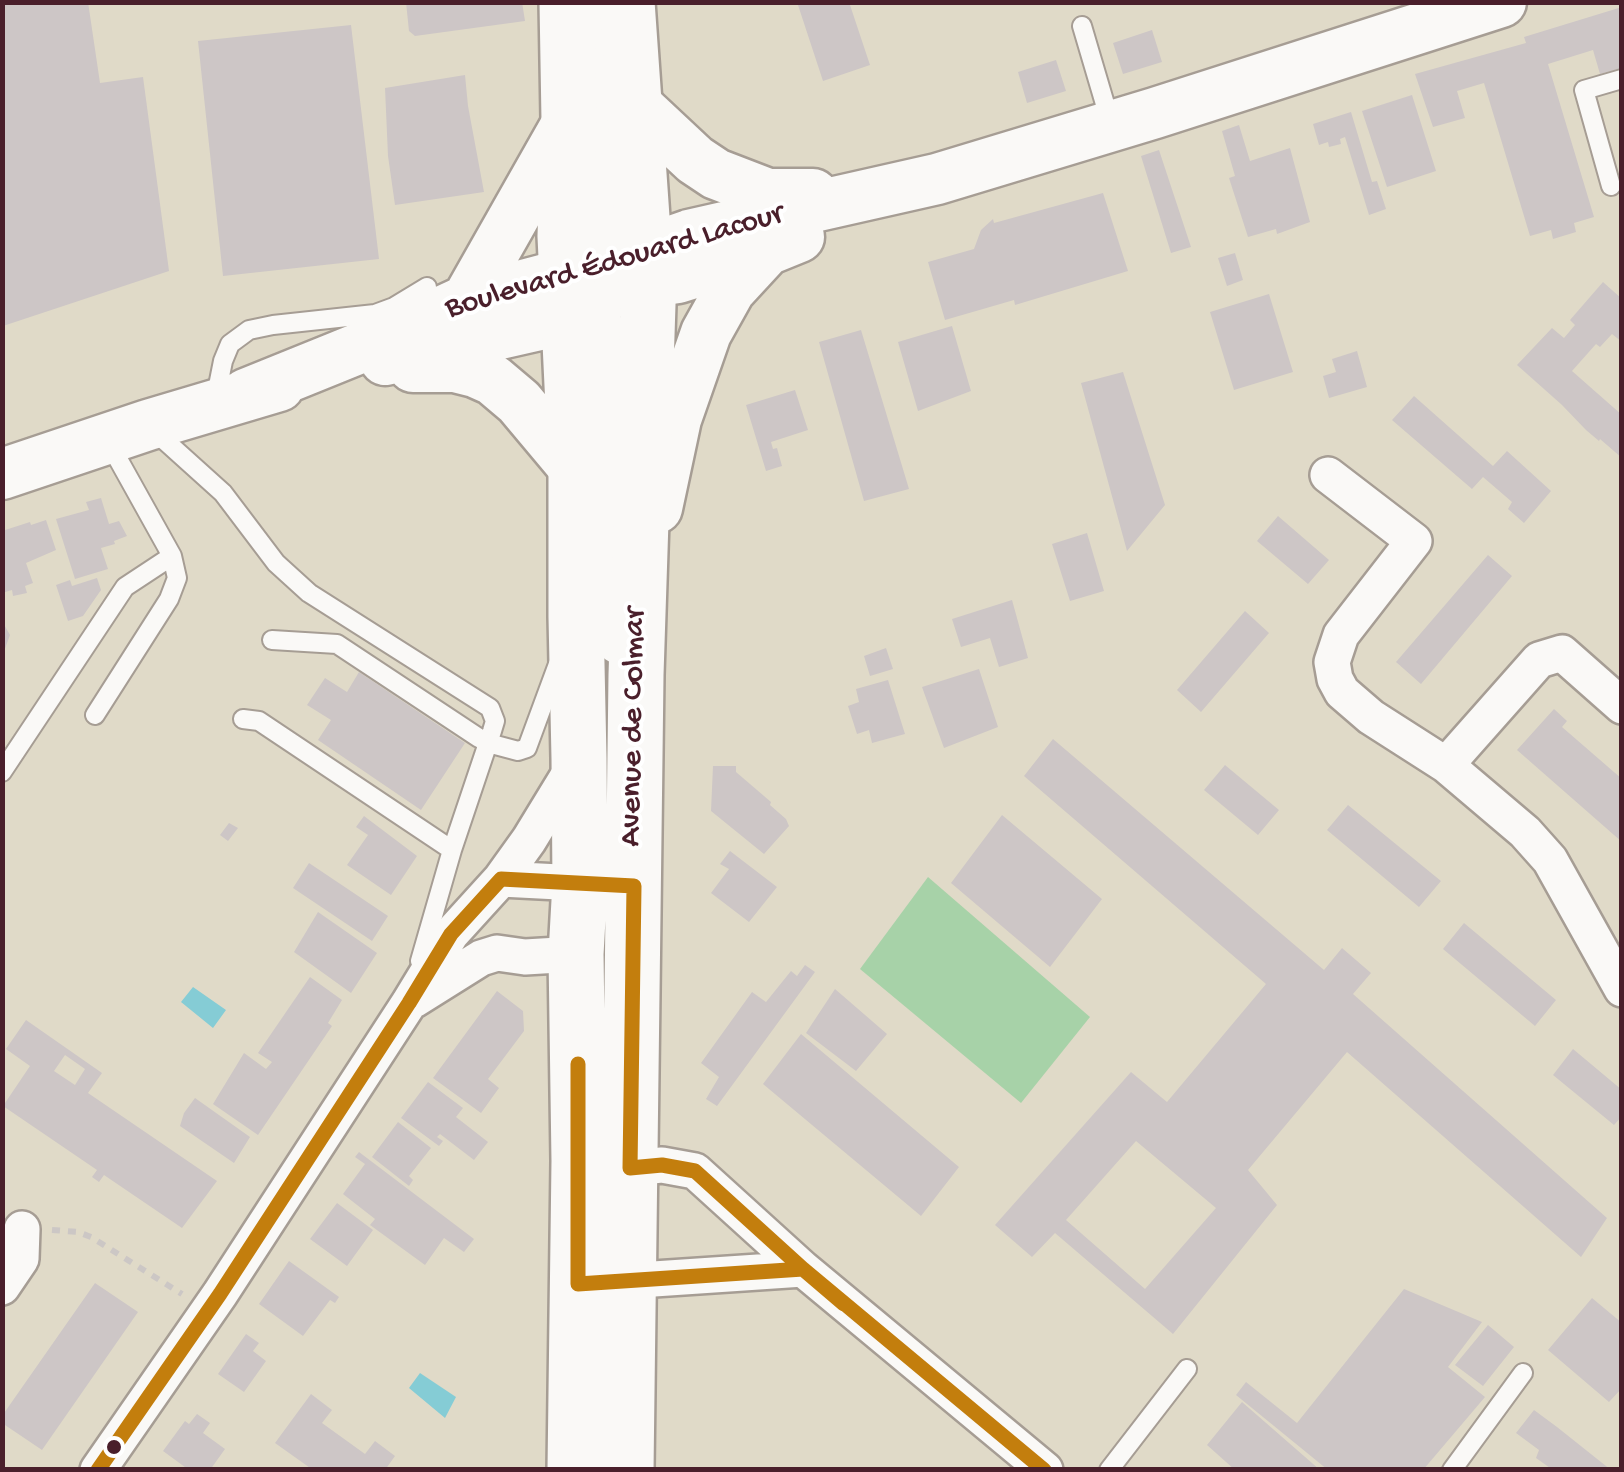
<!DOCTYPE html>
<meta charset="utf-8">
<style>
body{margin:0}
#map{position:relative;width:1624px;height:1472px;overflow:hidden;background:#e0dac8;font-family:"Gochi Hand",sans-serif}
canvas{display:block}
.frame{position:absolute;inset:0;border:5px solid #4a1f2b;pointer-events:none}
</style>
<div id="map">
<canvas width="1624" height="1472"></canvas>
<div class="frame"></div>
</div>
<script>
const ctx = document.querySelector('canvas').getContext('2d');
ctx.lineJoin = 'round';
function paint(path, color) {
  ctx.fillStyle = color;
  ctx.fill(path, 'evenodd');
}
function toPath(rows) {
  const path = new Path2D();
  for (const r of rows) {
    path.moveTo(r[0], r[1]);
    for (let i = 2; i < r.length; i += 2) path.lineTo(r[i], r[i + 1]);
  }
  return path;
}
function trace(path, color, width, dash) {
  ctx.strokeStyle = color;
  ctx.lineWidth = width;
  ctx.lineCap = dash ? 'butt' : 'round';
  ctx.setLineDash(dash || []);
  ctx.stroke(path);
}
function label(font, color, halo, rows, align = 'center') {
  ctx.font = font + ' "Gochi Hand",sans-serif';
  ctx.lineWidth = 8;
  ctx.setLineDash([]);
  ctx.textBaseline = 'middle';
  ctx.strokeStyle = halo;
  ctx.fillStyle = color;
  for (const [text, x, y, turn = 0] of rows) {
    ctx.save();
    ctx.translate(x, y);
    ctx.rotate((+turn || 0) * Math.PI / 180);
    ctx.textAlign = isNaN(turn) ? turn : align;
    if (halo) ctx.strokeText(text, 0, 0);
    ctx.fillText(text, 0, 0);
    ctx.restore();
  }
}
paint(toPath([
 [928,877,1090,1017,1021,1103,860,969]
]), '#a7d2a8');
paint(toPath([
 [193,987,226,1010,213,1028,181,1002],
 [420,1373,456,1397,445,1418,409,1388]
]), '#85ccd5');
paint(toPath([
 [2,2,88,2,100,83,143,77,169,271,3,326],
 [406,2,522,2,525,21,415,36,409,31],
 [797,2,849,2,870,65,823,81],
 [1622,7,1622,68,1600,74,1593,50,1548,64,1594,217,1574,223,1576,232,1553,239,1551,230,1530,236,1484,83,1457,91,1465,118,1433,127,1415,74,1526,43,1524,37],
 [351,25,379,259,223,276,198,41],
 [1152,30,1162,62,1123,74,1113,43],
 [1056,60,1066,91,1027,103,1018,72],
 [465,75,468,106,484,192,395,205,388,156,385,88],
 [1412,95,1436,171,1387,187,1362,111],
 [1351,112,1372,182,1377,181,1386,209,1369,215,1345,137,1340,139,1341,144,1329,147,1328,142,1319,145,1313,124],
 [1239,125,1250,161,1290,148,1310,222,1277,234,1276,229,1248,237,1229,178,1235,176,1222,131],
 [1159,150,1191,247,1171,253,1141,156],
 [1103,193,1128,271,1015,305,1014,300,945,320,928,262,974,249,981,230,993,219,994,223],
 [1235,253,1243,280,1227,286,1218,258],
 [1603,282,1622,299,1622,342,1612,334,1600,347,1596,344,1572,371,1622,415,1622,458,1600,439,1599,441,1586,430,1562,405,1517,365,1552,328,1564,338,1575,325,1570,320],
 [1269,294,1293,372,1234,390,1210,312],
 [952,326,971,391,918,411,898,342],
 [861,330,909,489,864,501,819,342],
 [1357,351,1367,387,1329,398,1323,376,1336,372,1332,359],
 [1123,372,1165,505,1127,551,1081,383],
 [795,390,808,430,771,442,773,449,777,448,782,466,766,471,746,405],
 [1414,396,1493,466,1507,451,1551,491,1524,523,1508,509,1512,502,1483,477,1472,489,1392,420],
 [101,498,109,524,119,521,127,536,114,541,115,544,101,548,108,569,75,579,56,519,89,510,86,502],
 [1278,516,1329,560,1308,584,1257,541],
 [46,520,56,550,26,563,33,583,25,586,27,593,13,596,12,590,2,593,2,531,30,522,31,525],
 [1087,533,1104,591,1070,601,1052,544],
 [1488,555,1512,576,1421,684,1396,662],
 [97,578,101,590,83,616,68,621,56,585,70,580,72,586],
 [1012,600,1028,658,999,667,990,638,961,647,952,619],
 [1245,611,1269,633,1201,712,1177,690],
 [2,621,10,635,3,654,2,654],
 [886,648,893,669,870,676,864,656],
 [979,669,998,727,944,748,922,687],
 [359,672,465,743,421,810,318,740,331,720,307,705,325,678,347,692],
 [888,680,905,734,872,743,869,730,857,734,848,706,859,702,856,689],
 [1554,709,1567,721,1562,727,1622,779,1622,842,1517,750],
 [1053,739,1324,970,1342,948,1371,973,1353,994,1607,1218,1581,1257,1347,1052,1248,1170,1277,1205,1173,1334,1055,1233,1032,1257,995,1225,1131,1072,1167,1102,1266,984,1024,776],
 [1136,1141,1216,1208,1145,1289,1066,1220],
 [1225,765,1279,810,1258,835,1204,790],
 [713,766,736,766,736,772,771,802,770,805,786,819,789,826,764,854,711,811],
 [1348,805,1441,881,1419,907,1327,830],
 [1002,815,1102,899,1050,967,951,883],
 [364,816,417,856,391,895,347,865,368,835,356,827],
 [229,823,238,828,228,841,220,835],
 [730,851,777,887,749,922,711,893,729,869,720,864],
 [309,863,388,916,372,941,293,888],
 [318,912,377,953,351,993,294,952],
 [1464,923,1556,1000,1535,1026,1443,949],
 [805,965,815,972,717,1106,706,1099,719,1077,701,1063,752,992,766,1002,791,971,797,976],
 [310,977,342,1000,328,1023,332,1026,258,1135,213,1104,244,1053,266,1069,272,1062,258,1053],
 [835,989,887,1034,856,1071,806,1033],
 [497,991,523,1011,524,1031,488,1079,499,1088,481,1113,433,1078],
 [26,1020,102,1073,88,1093,217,1181,182,1228,104,1175,99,1182,92,1177,97,1170,3,1106,30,1066,6,1049],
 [65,1055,85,1069,75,1085,54,1071],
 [801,1034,959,1167,921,1216,763,1084],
 [1573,1049,1622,1090,1622,1116,1614,1125,1553,1075],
 [428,1082,463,1108,456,1117,488,1142,474,1160,440,1134,437,1137,443,1141,439,1146,401,1118],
 [195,1098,250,1137,234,1163,180,1126,184,1113],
 [398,1122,431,1148,409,1176,413,1180,409,1186,372,1157],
 [359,1152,474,1239,464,1252,444,1238,425,1265,370,1225,375,1219,343,1194,365,1164,355,1157],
 [337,1203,373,1230,347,1266,310,1239],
 [289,1261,339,1297,335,1303,330,1300,303,1336,259,1304],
 [95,1283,138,1312,42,1450,2,1423,2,1416],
 [1404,1289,1482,1322,1448,1367,1485,1397,1423,1470,1328,1470,1236,1395,1246,1382,1297,1423],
 [1592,1298,1622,1323,1622,1388,1609,1402,1548,1350],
 [1488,1325,1514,1347,1483,1386,1455,1365],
 [246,1334,259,1343,253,1351,266,1361,244,1392,218,1374],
 [311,1394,332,1410,322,1423,365,1454,375,1441,395,1456,385,1470,313,1470,275,1443],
 [1242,1402,1320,1470,1235,1470,1207,1445],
 [1534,1410,1557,1427,1611,1470,1553,1470,1536,1458,1539,1450,1516,1433],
 [197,1414,210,1423,203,1433,225,1449,210,1470,189,1470,163,1451,185,1421,189,1424]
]), '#cdc6c6');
const service = toPath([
 [1082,26,1110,121],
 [1611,186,1584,90,1622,79],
 [215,401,223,361,230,344,249,330,273,325,375,314,394,307,427,287],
 [152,429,223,493,276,563,309,593,490,708,495,721,492,731,452,850],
 [272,640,337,644,479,738,488,743,518,751,527,748,558,664],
 [95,715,169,599,177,578,172,556,108,441],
 [243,719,259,721,452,850,420,961],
 [2,772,125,587,172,556],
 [1109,1470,1187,1369],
 [1452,1470,1523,1373]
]);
const minor = toPath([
 [1328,475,1414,541,1341,635,1332,662,1335,679,1342,692,1371,717,1446,765,1525,832,1550,860,1622,989],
 [1446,765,1539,660,1562,653,1622,706],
 [501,879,598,884],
 [414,1000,481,958,497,953,525,957,576,954],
 [617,1180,630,1168,662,1165,695,1171,803,1269,1045,1470],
 [609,1282,803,1269],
 [2,1287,21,1259,22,1229],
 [98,1470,220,1294,409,1003,451,934,501,879,529,840,576,763]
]);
const secondary = toPath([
 [593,2,604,195,607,224,618,276,629,285,678,278,767,250,799,237],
 [633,102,695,160,716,174,768,194,813,194],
 [557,292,584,306,593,318,604,342,612,588,620,639],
 [467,300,569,120],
 [385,360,539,325,606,296],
 [413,367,455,367,475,372,493,380,519,402,576,470],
 [246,394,387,337,467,300,614,261,689,235,937,179,1155,113,1501,2],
 [2,474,148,425,279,386],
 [657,508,676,419,706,333,730,290,766,251]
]);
const primary = toPath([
 [567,2,569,120,565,236,576,470,576,617,579,758,580,883,576,954,579,1161,575,1470],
 [626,1470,636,675,648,304,627,2]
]);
trace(service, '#a69d94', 22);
trace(minor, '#a69d94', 40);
trace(secondary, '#a69d94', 55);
trace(primary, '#a69d94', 60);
trace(toPath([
 [52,1230,78,1232,91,1237,182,1294]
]), '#ccc7c5', 6, [8, 8]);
trace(service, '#faf9f7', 18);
trace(minor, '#faf9f7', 35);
trace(secondary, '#faf9f7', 50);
trace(primary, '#faf9f7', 55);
trace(toPath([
 [578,1064,578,1284,803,1269,844,1304],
 [98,1470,220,1294,409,1003,451,934,501,879,634,886,630,1168,662,1165,695,1171,803,1269,1044,1470]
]), '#c37e0d', 15);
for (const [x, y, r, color] of [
 [114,1447,9,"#4a1f2b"]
]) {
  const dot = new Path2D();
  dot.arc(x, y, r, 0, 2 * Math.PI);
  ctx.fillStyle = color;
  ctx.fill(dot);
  trace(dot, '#fff', 4);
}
label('32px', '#4a1f2b', '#fff', [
 ["Boulevard Édouard Lacour",615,263,-16],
 ["Avenue de Colmar",635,727,-89]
]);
</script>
